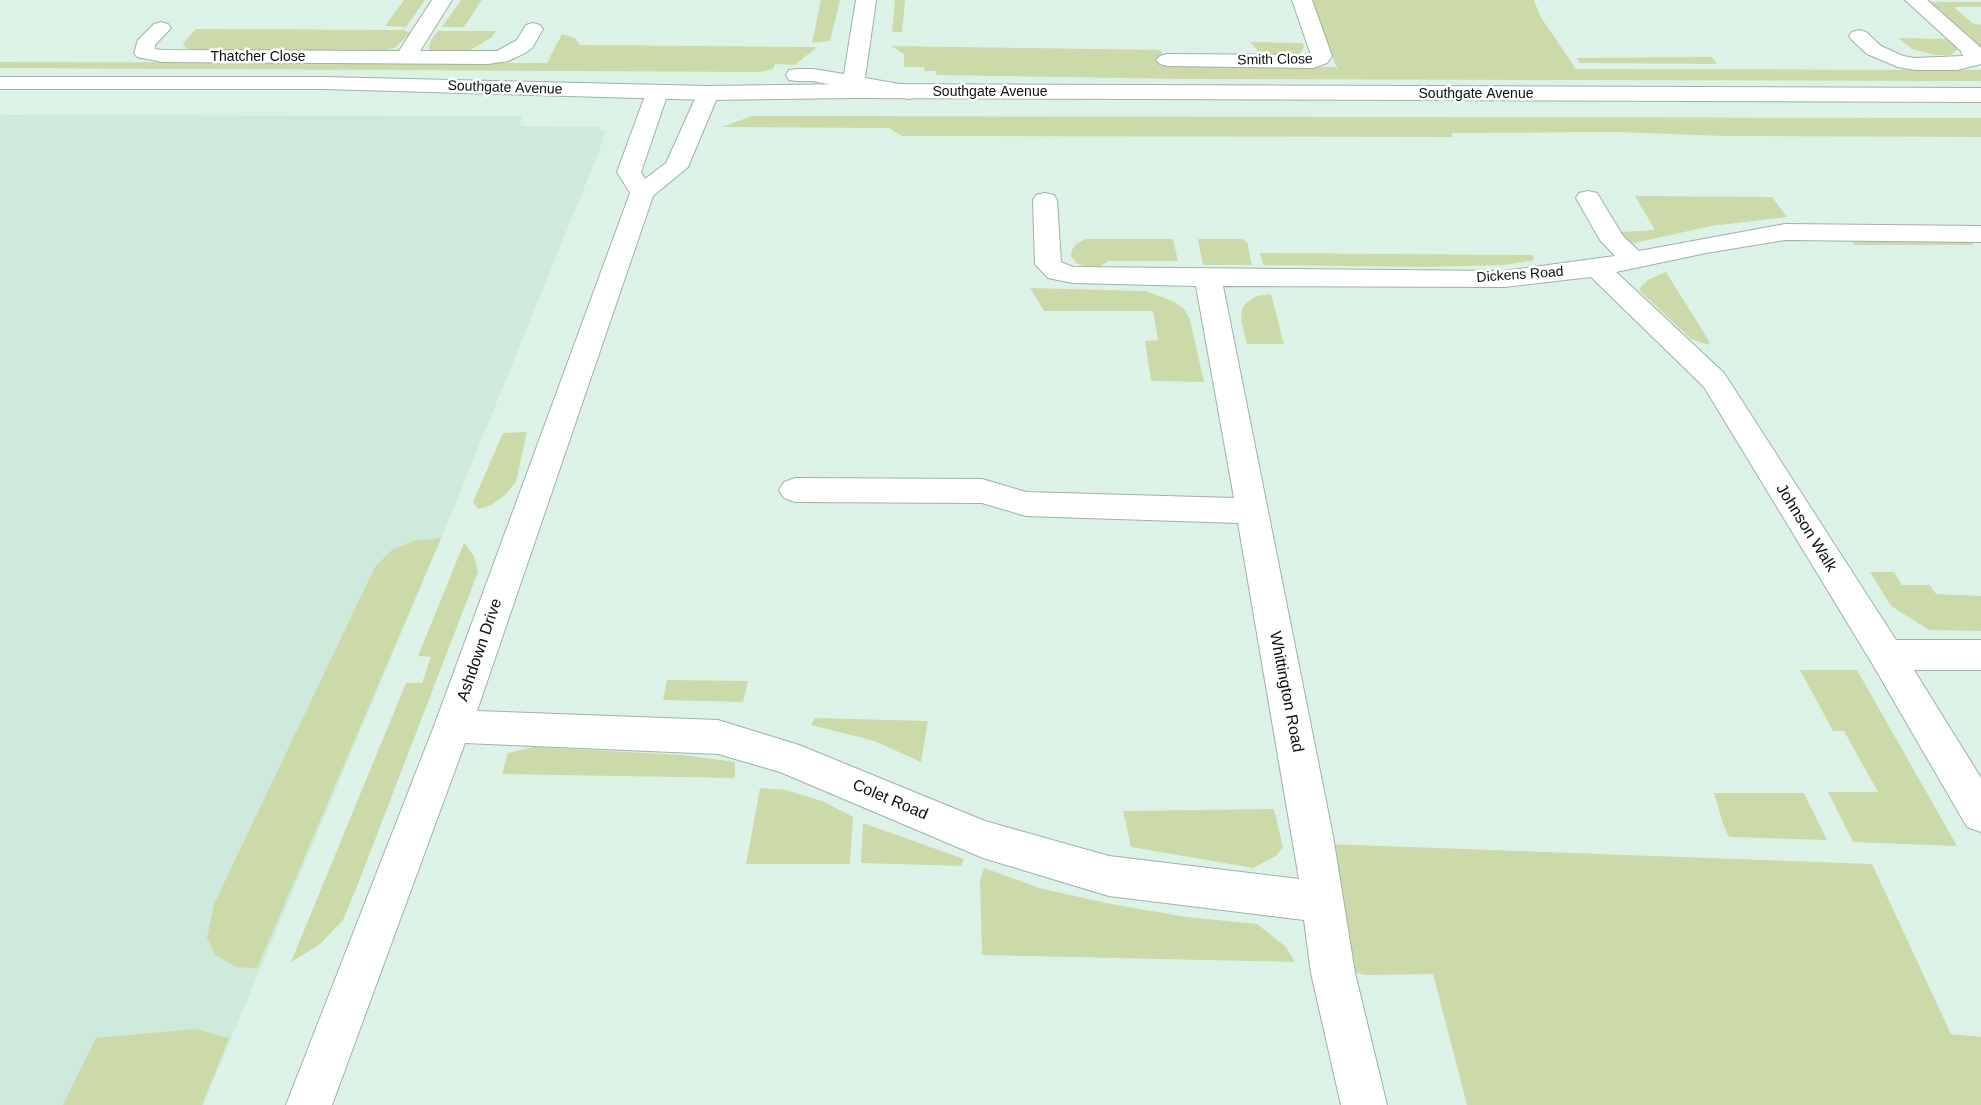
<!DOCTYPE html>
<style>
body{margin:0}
canvas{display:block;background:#ddf2e7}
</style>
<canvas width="1981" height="1105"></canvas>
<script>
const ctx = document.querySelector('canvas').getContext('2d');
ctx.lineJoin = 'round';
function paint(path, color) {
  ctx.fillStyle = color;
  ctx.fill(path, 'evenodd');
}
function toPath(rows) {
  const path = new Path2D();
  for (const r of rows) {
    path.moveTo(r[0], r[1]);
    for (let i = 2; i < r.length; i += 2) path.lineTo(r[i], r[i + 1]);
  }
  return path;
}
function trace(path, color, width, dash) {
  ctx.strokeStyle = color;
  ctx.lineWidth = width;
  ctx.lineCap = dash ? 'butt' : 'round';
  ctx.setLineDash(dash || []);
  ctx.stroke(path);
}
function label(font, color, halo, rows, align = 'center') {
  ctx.font = font + ' Helvetica,sans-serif';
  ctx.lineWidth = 5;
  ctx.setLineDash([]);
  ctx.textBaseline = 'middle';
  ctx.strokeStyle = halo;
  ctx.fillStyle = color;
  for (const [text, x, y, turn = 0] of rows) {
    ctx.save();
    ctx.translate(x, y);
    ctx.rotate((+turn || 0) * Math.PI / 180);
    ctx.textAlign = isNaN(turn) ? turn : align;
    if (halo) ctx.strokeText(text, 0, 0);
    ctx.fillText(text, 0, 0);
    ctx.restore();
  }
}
paint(toPath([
 [0,115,522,116,520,126,597,127,605,132,600,149,448,522,203,1105,0,1105]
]), '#cdeada');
paint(toPath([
 [404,0,425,0,406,27,385,26],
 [461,0,482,0,464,27,442,27],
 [821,0,840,0,830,41,812,43],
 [895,0,905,0,902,32,892,32],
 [1312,0,1534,0,1540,16,1576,69,1981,70,1981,81,1184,79,936,75,936,71,924,71,925,67,904,67,904,54,891,46,1161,50,1165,67,1335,67,1338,71],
 [1931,2,1981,2,1981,7,1954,7,1972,23,1981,25,1981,50],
 [196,29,404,30,410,33,395,48,371,53,192,51,185,47,183,43],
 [438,31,496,31,492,37,472,49,463,52,431,53,429,48,431,40],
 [562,34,575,38,580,45,817,47,795,65,775,64,773,69,760,72,0,68,0,62,547,63],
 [1898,38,1949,39,1958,49,1951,55,1934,55,1912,49],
 [1250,42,1302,43,1304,46,1300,54,1279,56,1258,51],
 [1712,57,1717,64,1580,63,1576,58],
 [752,116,1981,118,1981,137,1724,136,1617,132,1452,133,1453,137,902,136,889,128,722,127],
 [1635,196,1772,197,1787,217,1711,226,1630,244,1618,234,1621,232,1655,230],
 [1086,239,1173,239,1178,261,1109,261,1095,269,1085,267,1076,263,1071,256,1072,250,1076,244],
 [1198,239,1242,239,1247,242,1252,265,1203,265],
 [1852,240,1970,241,1974,245,1854,245],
 [1260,253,1533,255,1534,260,1504,265,1428,267,1263,265],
 [1666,272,1709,341,1709,345,1691,339,1640,291,1641,286,1648,280],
 [1030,288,1145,291,1175,302,1185,310,1190,320,1204,382,1151,381,1145,341,1158,340,1153,311,1044,311],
 [1271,294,1284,344,1247,344,1241,320,1242,309,1247,302,1257,296],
 [527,432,516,482,505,495,491,505,478,509,473,502,503,433],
 [441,538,257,968,237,967,215,955,207,938,214,904,375,567,392,550,414,541],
 [464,543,474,556,478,572,358,884,343,920,319,945,291,962,406,683,422,683,431,657,418,656],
 [1870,572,1894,572,1902,585,1930,585,1936,594,1981,596,1981,631,1929,630,1891,606],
 [1800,670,1857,670,1957,846,1853,842,1828,792,1878,792,1844,731,1833,731],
 [667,680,748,681,743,702,663,700],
 [815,718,928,721,921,762,874,741,811,725],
 [534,747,684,755,735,762,735,778,502,774,508,753],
 [760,788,786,790,822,801,853,817,850,864,746,864],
 [1714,793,1804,793,1827,840,1729,837,1723,824],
 [1274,809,1283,847,1276,856,1253,868,1131,847,1123,811],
 [863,823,964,859,961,866,861,863],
 [1328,844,1872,864,1951,1034,1981,1037,1981,1105,1467,1105,1433,974,1366,975,1348,971],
 [984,868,1043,889,1116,905,1187,917,1257,924,1286,947,1295,962,982,955,980,880],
 [195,1029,229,1038,202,1105,63,1105,96,1038]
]), '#ccdaaa');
const minor = toPath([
 [432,0,452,0,420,51,497,51,517,40,526,25,533,23,540,25,543,29,532,48,525,53,508,61,488,64,162,62,137,57,134,53,138,40,154,24,161,22,168,24,171,28,155,45,155,49,162,50,399,51,432,0],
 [856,0,876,0,865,78,917,87,920,92,917,97,909,99,863,90,860,96,852,98,844,96,841,91,842,87,813,81,797,81,789,80,786,75,789,70,797,69,813,69,844,74,856,0],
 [1292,0,1312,0,1332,56,1327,63,1313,68,1167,66,1160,64,1156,60,1160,56,1167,54,1311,55,1292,0],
 [1905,0,1927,0,1978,45,1981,48,1981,64,1957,70,1915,70,1898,67,1867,54,1852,40,1849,36,1852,32,1859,30,1866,32,1881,46,1903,56,1915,58,1963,56,1961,51,1905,0],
 [657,86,665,88,668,93,641,172,645,179,666,163,700,88,708,86,716,88,719,93,688,167,653,196,477,711,718,720,799,745,985,821,1109,856,1299,879,1238,523,1026,516,982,503,795,502,784,498,779,490,784,482,795,478,982,479,1026,492,1234,498,1196,286,1073,283,1048,278,1035,264,1033,200,1036,195,1045,193,1054,195,1057,200,1061,262,1073,267,1504,271,1615,256,1600,240,1576,198,1579,193,1588,191,1597,193,1623,236,1639,251,1785,224,1981,226,1981,242,1785,240,1706,253,1616,272,1724,373,1896,640,1981,640,1981,670,1914,670,1981,778,1981,832,1967,827,1873,665,1704,387,1591,277,1504,287,1223,286,1333,836,1355,973,1387,1105,1341,1105,1311,973,1304,920,1109,896,983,858,780,772,718,754,465,743,332,1105,286,1105,434,726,630,193,617,172,646,93,649,88,657,86]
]);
const major = toPath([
 [0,77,324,77,708,86,852,84,1981,88,1981,102,852,98,708,100,324,89,0,89,0,77]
]);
trace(minor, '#9eb2a7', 2);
trace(major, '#9eb2a7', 2);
paint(minor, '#fff');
paint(major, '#fff');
label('14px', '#09100d', '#fff', [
 ["Thatcher Close",258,57],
 ["Smith Close",1275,60,-1],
 ["Southgate Avenue",505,88,2],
 ["Southgate Avenue",990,92],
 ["Southgate Avenue",1476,94],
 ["Dickens Road",1520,275,-4]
]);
label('16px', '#09100d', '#fff', [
 ["Johnson Walk",1806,528,58],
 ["Ashdown Drive",480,650,-71],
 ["Whittington Road",1286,692,79],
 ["Colet Road",890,800,23]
]);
</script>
